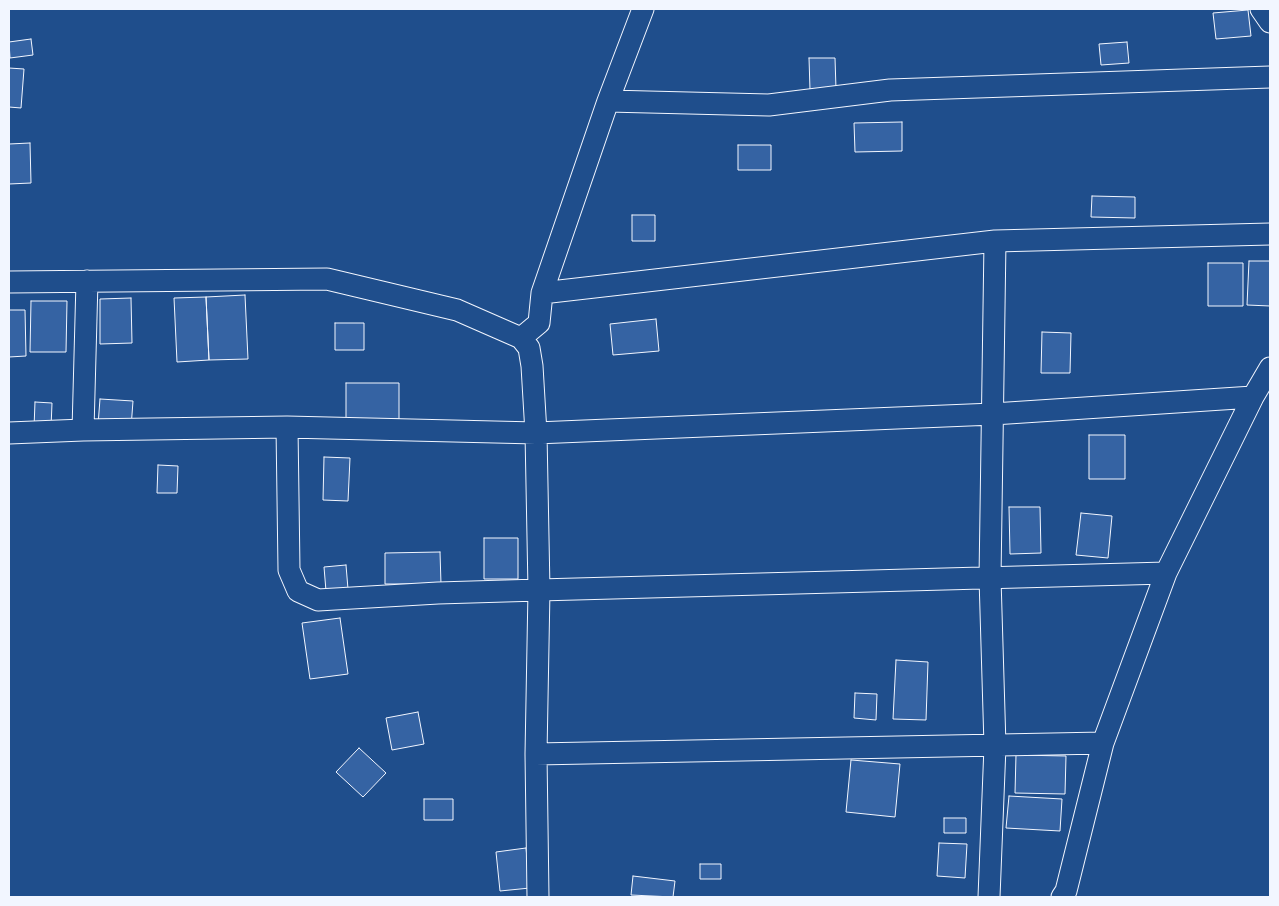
<!DOCTYPE html>
<style>
body{margin:0}
#map{position:relative;width:1279px;height:906px;overflow:hidden;background:#1f4e8c;font-family:"Roboto Condensed",sans-serif}
canvas{display:block}
.frame{position:absolute;inset:0;border:10px solid #f2f6ff;pointer-events:none}
</style>
<div id="map">
<canvas width="1279" height="906"></canvas>
<div class="frame"></div>
</div>
<script>
const ctx = document.querySelector('canvas').getContext('2d');
ctx.lineJoin = 'round';
function paint(path, color) {
  ctx.fillStyle = color;
  ctx.fill(path, 'evenodd');
}
function toPath(rows) {
  const path = new Path2D();
  for (const r of rows) {
    path.moveTo(r[0], r[1]);
    for (let i = 2; i < r.length; i += 2) path.lineTo(r[i], r[i + 1]);
  }
  return path;
}
function trace(path, color, width, dash) {
  ctx.strokeStyle = color;
  ctx.lineWidth = width;
  ctx.lineCap = dash ? 'butt' : 'round';
  ctx.setLineDash(dash || []);
  ctx.stroke(path);
}
const building = toPath([
 [1248,10,1251,36,1216,39,1213,13,1248,10],
 [31,39,33,55,10,58,9,42,31,39],
 [1127,42,1129,63,1101,65,1099,44,1127,42],
 [809,58,835,58,836,89,810,90,809,58],
 [9,68,24,69,21,108,9,107,9,68],
 [902,122,902,151,855,152,854,123,902,122],
 [30,143,31,183,9,184,9,144,30,143],
 [738,145,771,145,771,170,738,170,738,145],
 [1092,196,1135,197,1135,218,1091,217,1092,196],
 [632,215,655,215,655,241,632,241,632,215],
 [1249,261,1270,261,1270,306,1247,305,1249,261],
 [1208,263,1243,263,1243,306,1208,306,1208,263],
 [245,295,248,359,209,360,206,297,245,295],
 [206,297,209,360,177,362,174,298,206,297],
 [131,298,132,343,100,344,100,299,131,298],
 [31,301,67,301,66,352,30,352,31,301],
 [9,310,25,310,26,356,9,357,9,310],
 [656,319,659,351,613,355,610,324,656,319],
 [335,323,364,323,364,350,335,350,335,323],
 [1042,332,1071,333,1070,373,1041,373,1042,332],
 [346,383,399,383,399,419,346,419,346,383],
 [100,399,133,401,131,428,98,425,100,399],
 [35,402,52,403,51,428,34,428,35,402],
 [1089,435,1125,435,1125,479,1089,479,1089,435],
 [324,457,350,458,348,501,323,500,324,457],
 [158,465,178,466,177,493,157,493,158,465],
 [1009,507,1040,507,1041,553,1010,554,1009,507],
 [1081,513,1112,516,1108,558,1076,555,1081,513],
 [484,538,518,538,518,579,484,579,484,538],
 [440,552,441,584,385,584,385,553,440,552],
 [346,565,348,589,326,591,324,567,346,565],
 [340,618,348,674,310,679,302,623,340,618],
 [896,660,928,662,926,720,893,719,896,660],
 [855,693,877,694,876,720,854,718,855,693],
 [418,712,424,744,392,750,386,718,418,712],
 [359,748,386,773,363,797,336,772,359,748],
 [1016,755,1066,756,1065,794,1015,793,1016,755],
 [851,760,900,764,895,817,846,812,851,760],
 [1009,796,1062,799,1060,831,1006,828,1009,796],
 [424,799,453,799,453,820,424,820,424,799],
 [944,818,966,818,966,833,944,833,944,818],
 [939,843,967,844,965,878,937,876,939,843],
 [526,848,530,888,500,891,496,852,526,848],
 [700,864,721,864,721,879,700,879,700,864],
 [633,876,675,881,673,897,631,895,633,876]
]);
paint(building, '#3563a3');
trace(building, '#f2f6ff', 1);
const minor = toPath([
 [1261,9,1270,22],
 [608,101,769,105,890,90,1270,77],
 [9,282,327,279,457,310,521,338,529,348,532,366,536,433,539,590,536,754,538,897],
 [542,293,995,241,1270,234],
 [521,338,539,323,542,293,608,101,643,9],
 [287,427,289,570,298,591,318,600,438,593,539,590,1166,573],
 [83,430,87,281],
 [9,433,83,430,287,427,536,433,993,414,1253,397],
 [536,754,1103,743],
 [989,897,995,746,990,578,995,241],
 [1062,897,1066,891,1103,743,1166,573,1253,397,1270,368]
]);
trace(minor, '#f2f6ff', 23);
trace(minor, '#1f4e8c', 21);
</script>
